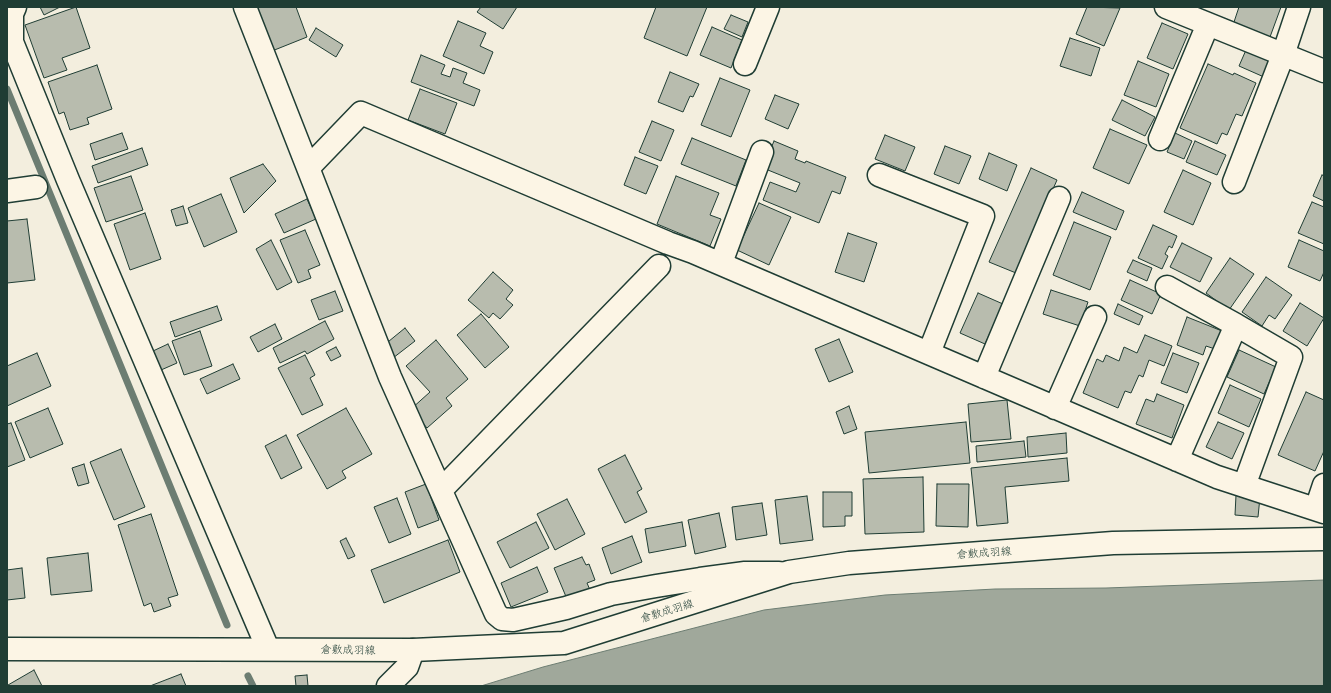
<!DOCTYPE html>
<meta charset="utf-8">
<style>
body{margin:0}
#map{position:relative;width:1331px;height:693px;overflow:hidden;background:#f3eede;font-family:Mali,sans-serif}
canvas{display:block}
.frame{position:absolute;inset:0;border:8px solid #1f3d34;pointer-events:none}
</style>
<div id="map">
<canvas width="1331" height="693"></canvas>
<div class="frame"></div>
</div>
<script>
const ctx = document.querySelector('canvas').getContext('2d');
ctx.lineJoin = 'round';
function paint(path, color) {
  ctx.fillStyle = color;
  ctx.fill(path, 'evenodd');
}
function toPath(rows) {
  const path = new Path2D();
  for (const r of rows) {
    path.moveTo(r[0], r[1]);
    for (let i = 2; i < r.length; i += 2) path.lineTo(r[i], r[i + 1]);
  }
  return path;
}
function trace(path, color, width, dash) {
  ctx.strokeStyle = color;
  ctx.lineWidth = width;
  ctx.lineCap = dash ? 'butt' : 'round';
  ctx.setLineDash(dash || []);
  ctx.stroke(path);
}
function label(font, color, halo, rows, align = 'center') {
  ctx.font = font + ' Mali,"Klee One",sans-serif';
  ctx.lineWidth = 4;
  ctx.setLineDash([]);
  ctx.textBaseline = 'middle';
  ctx.strokeStyle = halo;
  ctx.fillStyle = color;
  for (const [text, x, y, turn = 0] of rows) {
    ctx.save();
    ctx.translate(x, y);
    ctx.rotate((+turn || 0) * Math.PI / 180);
    ctx.textAlign = isNaN(turn) ? turn : align;
    if (halo) ctx.strokeText(text, 0, 0);
    ctx.fillText(text, 0, 0);
    ctx.restore();
  }
}
const water = toPath([
 [1324,580,1324,686,481,686,543,667,764,610,885,595,995,589,1106,588,1324,580]
]);
paint(water, '#a0a89b');
trace(water, '#6c7d72', 1);
trace(toPath([
 [7,89,227,625],
 [248,676,253,686]
]), '#6c7d72', 7);
const building = toPath([
 [40,7,60,7,44,15,40,7],
 [76,7,90,48,62,58,67,70,44,78,25,25,76,7],
 [257,7,296,7,307,37,272,51,262,25,264,25,257,7],
 [481,7,517,7,503,29,477,12,481,7],
 [656,7,707,7,687,56,644,38,656,7],
 [1087,7,1120,8,1104,46,1076,34,1087,7],
 [1239,7,1281,7,1270,37,1233,25,1239,7],
 [731,15,748,22,742,37,724,29,731,15],
 [458,21,486,33,480,46,493,52,484,74,443,56,458,21],
 [1162,23,1188,34,1173,69,1147,58,1162,23],
 [712,27,742,40,731,68,700,55,712,27],
 [316,28,343,45,336,57,309,40,316,28],
 [1070,38,1100,48,1091,76,1060,66,1070,38],
 [1246,50,1270,61,1264,77,1239,66,1246,50],
 [421,55,445,65,441,74,450,77,453,68,467,73,463,83,480,90,474,106,411,82,421,55],
 [1138,61,1169,74,1156,107,1124,95,1138,61],
 [1208,64,1233,75,1234,73,1256,83,1242,116,1236,114,1227,135,1222,133,1217,144,1180,128,1208,64],
 [97,65,112,109,87,118,89,124,70,130,64,112,59,114,48,82,97,65],
 [670,72,699,84,693,97,690,96,683,112,658,102,670,72],
 [720,78,750,90,731,137,701,125,720,78],
 [420,89,457,103,445,134,408,120,420,89],
 [775,95,799,104,788,129,765,119,775,95],
 [1122,100,1155,117,1145,136,1112,120,1122,100],
 [652,121,674,130,661,161,639,152,652,121],
 [1110,129,1147,145,1129,184,1093,168,1110,129],
 [122,133,128,149,95,160,90,144,122,133],
 [1175,133,1192,141,1184,159,1167,152,1175,133],
 [885,135,915,147,905,171,875,159,885,135],
 [692,138,746,160,736,186,681,164,692,138],
 [774,141,798,151,795,159,805,163,806,161,846,177,840,194,832,191,819,223,763,200,770,182,796,192,800,183,763,168,774,141],
 [1195,141,1226,155,1217,175,1186,162,1195,141],
 [945,146,971,156,959,184,934,174,945,146],
 [142,148,148,165,98,183,92,166,142,148],
 [989,153,1017,165,1007,191,979,179,989,153],
 [635,157,658,166,646,194,624,185,635,157],
 [263,164,276,181,244,213,230,178,263,164],
 [1031,168,1057,180,1016,273,989,262,1031,168],
 [1183,170,1211,183,1193,225,1164,212,1183,170],
 [1322,175,1324,176,1324,201,1313,196,1322,175],
 [131,176,143,210,106,222,94,188,131,176],
 [676,176,719,193,710,215,721,219,710,246,657,224,676,176],
 [1082,192,1124,211,1116,230,1073,212,1082,192],
 [221,194,237,232,204,247,188,208,221,194],
 [307,199,316,219,284,233,275,214,307,199],
 [1312,202,1324,207,1324,244,1298,233,1312,202],
 [759,203,791,217,769,265,737,250,759,203],
 [183,206,188,223,176,226,171,210,183,206],
 [145,213,161,259,130,270,114,224,145,213],
 [27,219,35,280,7,283,7,221,27,219],
 [1074,222,1111,237,1090,290,1053,275,1074,222],
 [1153,225,1177,236,1172,248,1169,246,1165,254,1168,256,1162,269,1138,258,1153,225],
 [305,230,320,265,308,270,311,278,298,283,280,240,305,230],
 [848,233,877,243,864,282,835,272,848,233],
 [271,240,292,282,277,290,256,249,271,240],
 [1299,240,1324,251,1324,272,1320,281,1288,267,1299,240],
 [1182,243,1212,258,1200,282,1170,267,1182,243],
 [1230,258,1254,274,1229,310,1206,293,1230,258],
 [1133,260,1152,268,1147,281,1127,272,1133,260],
 [493,272,513,290,506,299,513,305,500,319,493,313,489,318,468,300,493,272],
 [1266,277,1292,295,1275,319,1269,315,1262,326,1242,312,1266,277],
 [1130,280,1161,294,1152,314,1121,300,1130,280],
 [1051,290,1088,302,1080,326,1043,314,1051,290],
 [335,291,343,311,319,320,311,300,335,291],
 [978,293,1003,304,985,344,960,333,978,293],
 [1300,303,1324,318,1307,346,1283,331,1300,303],
 [1118,304,1143,316,1139,325,1114,314,1118,304],
 [217,306,222,320,175,337,170,322,217,306],
 [481,314,509,347,485,368,457,335,481,314],
 [1187,317,1222,331,1215,349,1206,346,1203,355,1177,345,1187,317],
 [325,321,334,339,307,354,305,351,280,363,273,348,325,321],
 [275,324,282,339,258,352,250,337,275,324],
 [405,328,415,341,393,358,383,346,405,328],
 [200,331,212,366,184,375,172,341,200,331],
 [1145,335,1172,346,1164,366,1149,360,1143,377,1139,375,1131,393,1125,391,1118,408,1083,393,1097,359,1103,362,1106,355,1119,361,1124,347,1137,353,1145,335],
 [839,339,853,372,829,382,815,349,839,339],
 [436,340,468,379,446,398,452,406,427,428,411,409,430,392,406,366,436,340],
 [168,344,177,363,161,370,153,351,168,344],
 [336,347,341,356,331,361,326,352,336,347],
 [1239,350,1276,367,1264,394,1227,377,1239,350],
 [37,353,51,386,7,406,7,366,37,353],
 [1173,353,1199,363,1187,393,1161,383,1173,353],
 [305,355,315,375,310,378,323,405,302,415,278,368,305,355],
 [233,364,240,379,207,394,200,379,233,364],
 [1230,385,1261,399,1249,427,1218,413,1230,385],
 [1306,392,1324,400,1324,451,1315,471,1278,455,1306,392],
 [1157,394,1184,405,1172,438,1136,424,1146,399,1154,402,1157,394],
 [1007,400,1011,439,971,442,968,404,1007,400],
 [849,406,857,429,844,434,836,412,849,406],
 [48,408,63,444,30,458,15,422,48,408],
 [346,408,372,454,342,471,346,478,327,489,297,435,346,408],
 [966,422,970,463,869,473,865,432,966,422],
 [1218,422,1244,433,1232,459,1206,447,1218,422],
 [11,423,25,460,7,467,7,424,11,423],
 [1066,433,1067,453,1028,457,1027,437,1066,433],
 [286,435,302,468,281,479,265,446,286,435],
 [1024,441,1026,457,977,462,976,446,1024,441],
 [121,449,145,507,114,520,90,462,121,449],
 [625,455,642,489,637,492,647,512,625,523,598,469,625,455],
 [1067,458,1069,481,1005,487,1008,523,977,526,971,468,1067,458],
 [84,464,89,483,78,486,72,468,84,464],
 [923,477,924,532,865,534,863,479,923,477],
 [426,484,439,520,418,528,405,492,426,484],
 [937,484,969,484,968,527,936,526,937,484],
 [823,492,852,492,852,516,845,516,845,526,823,527,823,492],
 [1236,495,1260,497,1258,517,1235,515,1236,495],
 [807,496,813,540,780,544,775,500,807,496],
 [397,498,411,534,389,543,374,507,397,498],
 [567,499,585,534,555,550,537,514,567,499],
 [762,503,767,535,736,540,732,507,762,503],
 [719,513,726,547,695,554,688,520,719,513],
 [151,514,178,595,168,598,171,606,154,612,151,603,144,606,118,525,151,514],
 [536,522,549,548,510,568,497,542,536,522],
 [682,522,686,546,649,553,645,529,682,522],
 [632,536,642,562,611,574,602,548,632,536],
 [346,538,355,556,348,559,340,541,346,538],
 [448,540,460,572,384,603,371,570,448,540],
 [88,553,92,591,51,595,47,558,88,553],
 [582,557,586,565,589,564,595,580,587,583,590,590,567,599,554,568,582,557],
 [537,567,548,592,511,607,501,583,537,567],
 [22,568,25,598,7,600,7,570,22,568],
 [34,670,42,686,8,686,8,685,34,670],
 [181,674,186,686,150,686,181,674],
 [307,675,308,686,296,686,295,676,307,675]
]);
paint(building, '#b8bcae');
trace(building, '#1f3d34', 1);
const minor = toPath([
 [15,7,12,14,12,42,68,180,268,649],
 [245,7,390,377,496,614,502,619,513,620,566,608,611,594,656,586,700,579,745,573,779,573],
 [1166,7,1324,71],
 [745,64,768,7],
 [1160,139,1208,24],
 [309,167,361,113,668,243,693,252,1217,477,1324,512],
 [879,175,983,216,929,353],
 [1234,182,1283,55,1299,7],
 [7,191,36,187],
 [721,263,762,152],
 [1167,287,1236,325],
 [984,377,1059,198],
 [1055,408,1095,317],
 [1177,460,1236,325,1291,357,1244,486],
 [441,490,659,266],
 [1316,509,1324,485],
 [388,686,407,667,413,650]
]);
const primary = toPath([
 [7,649,413,650,564,643,789,572,849,563,1113,543,1324,539]
]);
trace(minor, '#1f3d34', 25);
trace(primary, '#1f3d34', 25);
trace(minor, '#fcf5e5', 22);
trace(primary, '#fcf5e5', 22);
label('11px', '#1f3d34', '#fcf5e5', [
 ["倉敷成羽線",984,553,-4],
 ["倉敷成羽線",667,611,-17],
 ["倉敷成羽線",348,650,1]
]);
</script>
